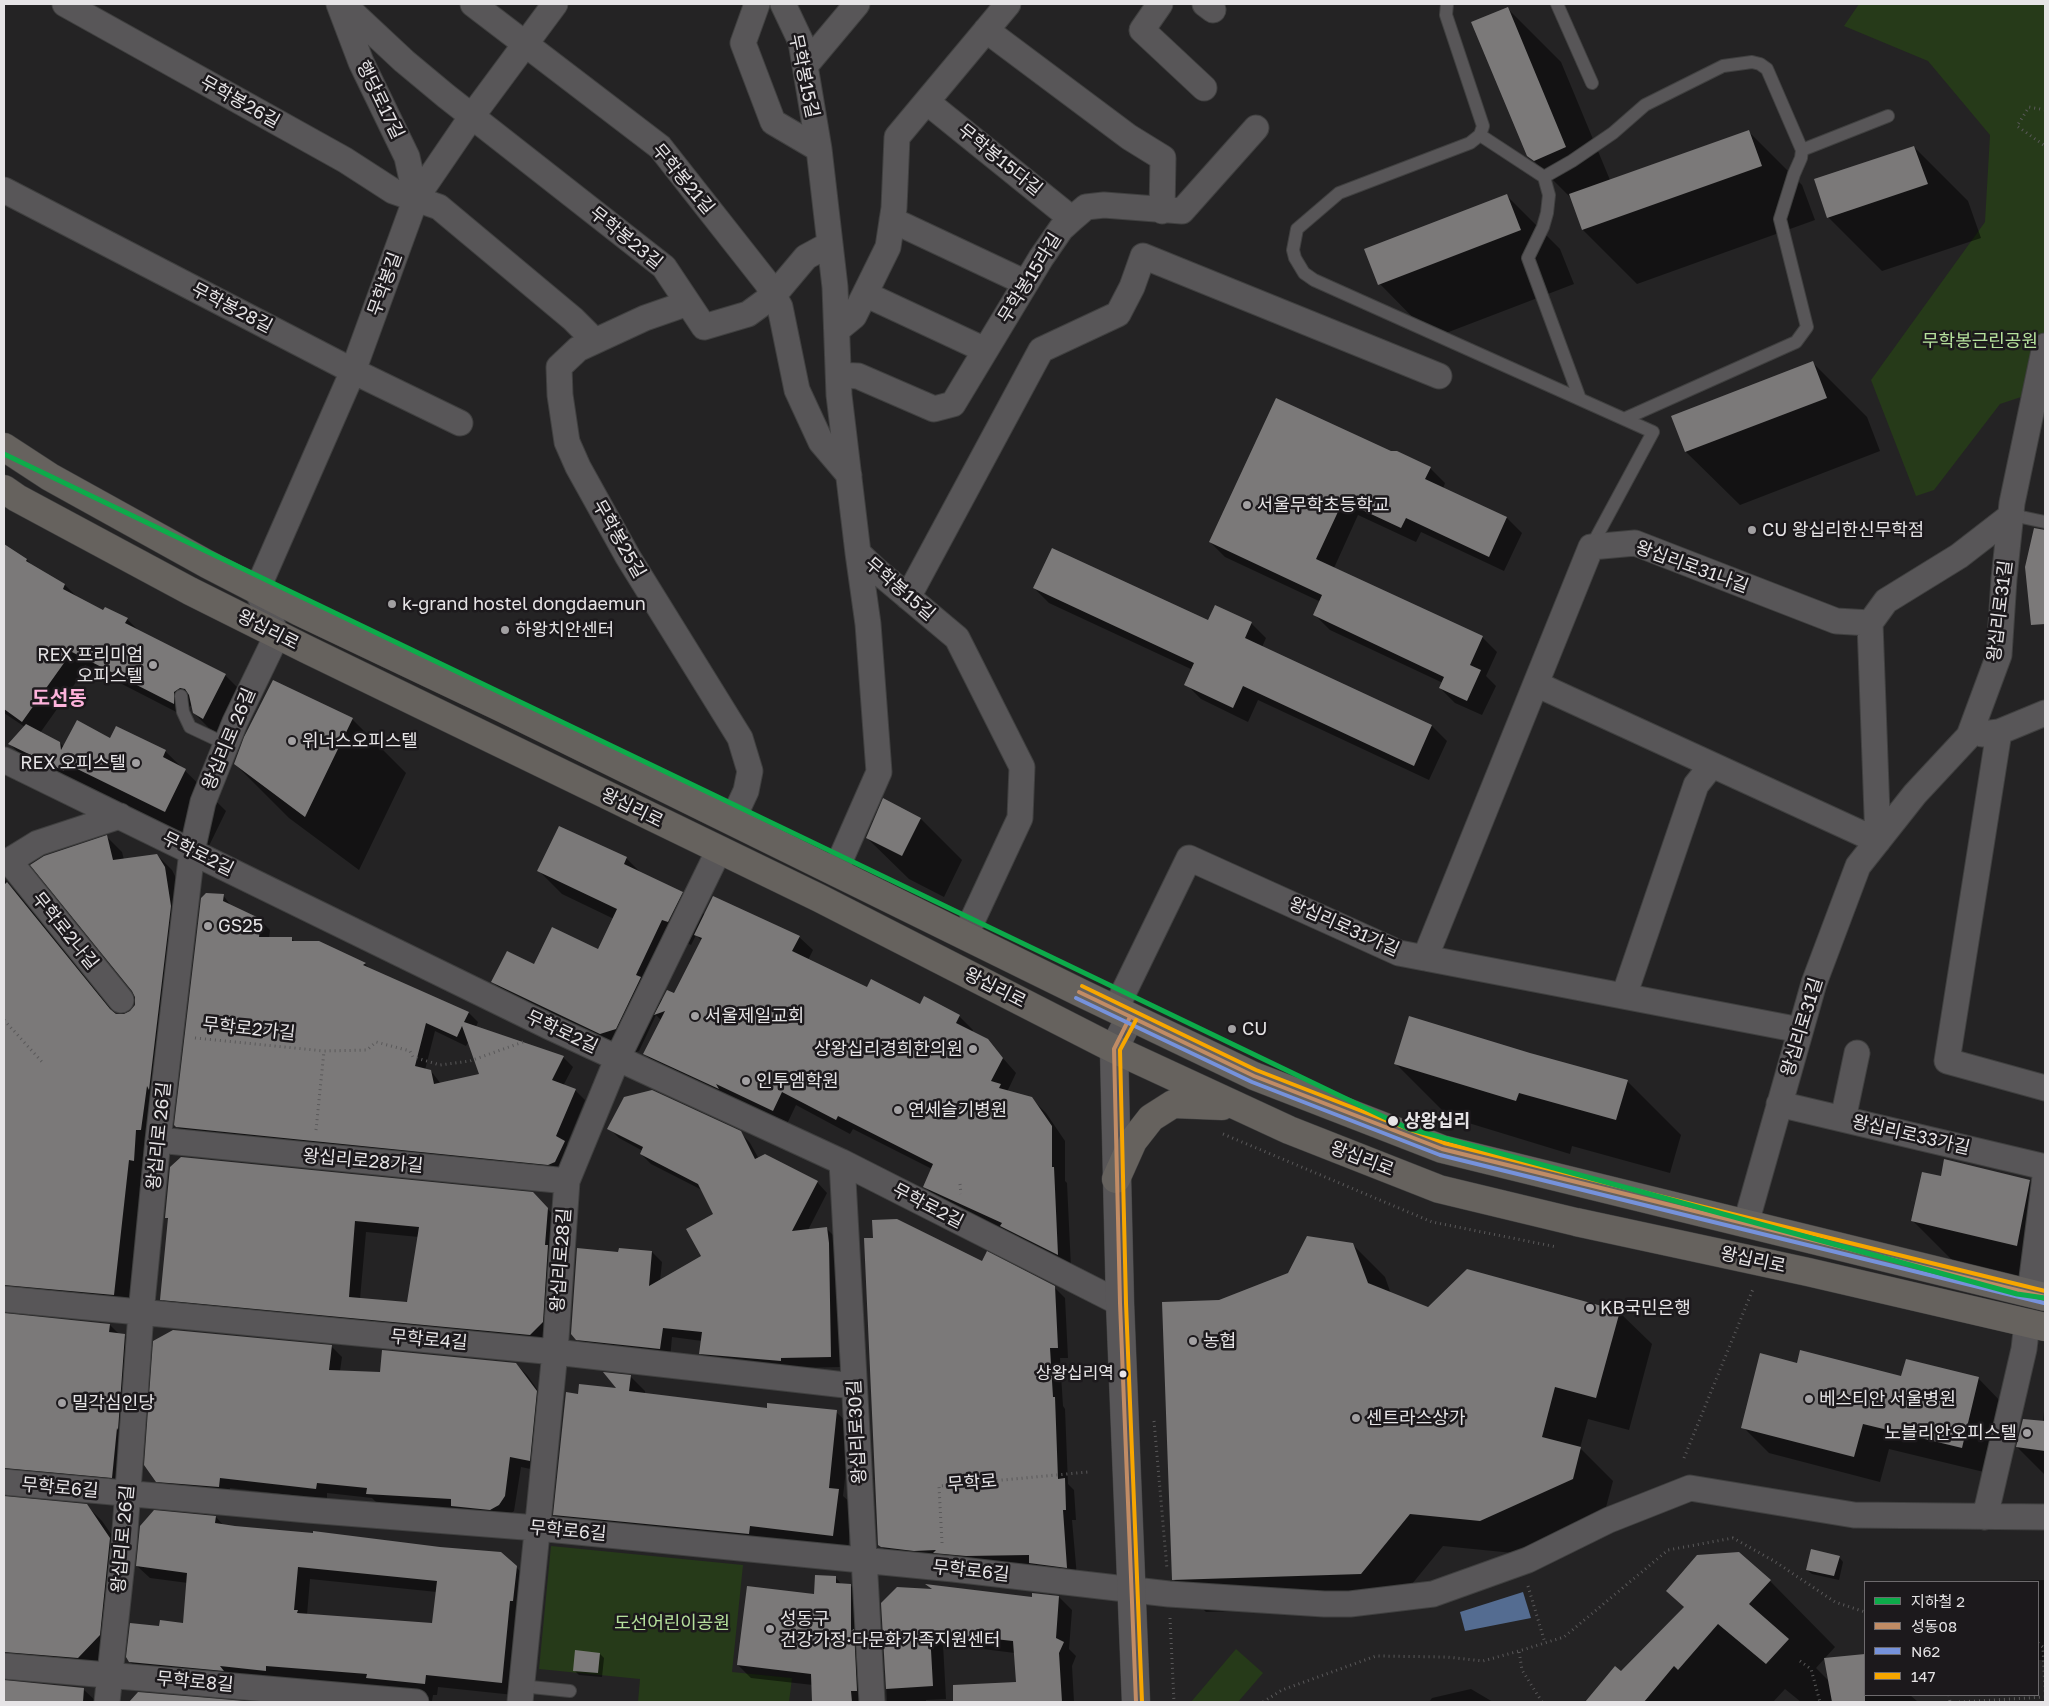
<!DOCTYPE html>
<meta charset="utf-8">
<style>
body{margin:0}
#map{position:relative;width:2049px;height:1706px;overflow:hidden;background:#242324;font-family:"Golos Text","Noto Sans KR",sans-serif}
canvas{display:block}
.frame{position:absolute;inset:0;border:5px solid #e6e4e6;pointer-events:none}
.legend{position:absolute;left:1864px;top:1581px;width:175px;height:115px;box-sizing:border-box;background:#1c191c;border:1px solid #6d6a6d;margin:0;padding:6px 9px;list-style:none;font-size:15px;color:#e6e4e6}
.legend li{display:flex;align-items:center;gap:10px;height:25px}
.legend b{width:25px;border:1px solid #6d6a6d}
</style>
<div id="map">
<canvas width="2049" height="1706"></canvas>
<div class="frame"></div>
<ul class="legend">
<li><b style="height:6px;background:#0dab4a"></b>지하철 2</li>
<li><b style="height:6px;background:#c18c65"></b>성동08</li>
<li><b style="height:6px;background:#7692db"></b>N62</li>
<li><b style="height:6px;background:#f7a600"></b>147</li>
</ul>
</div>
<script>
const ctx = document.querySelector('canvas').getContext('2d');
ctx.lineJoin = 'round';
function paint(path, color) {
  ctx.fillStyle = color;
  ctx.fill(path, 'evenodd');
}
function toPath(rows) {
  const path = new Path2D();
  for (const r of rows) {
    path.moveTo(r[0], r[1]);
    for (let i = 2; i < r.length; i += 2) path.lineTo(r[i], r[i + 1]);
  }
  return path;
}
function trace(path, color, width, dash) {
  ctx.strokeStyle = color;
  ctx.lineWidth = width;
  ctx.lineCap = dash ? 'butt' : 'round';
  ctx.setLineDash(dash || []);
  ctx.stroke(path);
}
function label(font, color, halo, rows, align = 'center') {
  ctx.font = font + ' "Golos Text","Noto Sans KR",sans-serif';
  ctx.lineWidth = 5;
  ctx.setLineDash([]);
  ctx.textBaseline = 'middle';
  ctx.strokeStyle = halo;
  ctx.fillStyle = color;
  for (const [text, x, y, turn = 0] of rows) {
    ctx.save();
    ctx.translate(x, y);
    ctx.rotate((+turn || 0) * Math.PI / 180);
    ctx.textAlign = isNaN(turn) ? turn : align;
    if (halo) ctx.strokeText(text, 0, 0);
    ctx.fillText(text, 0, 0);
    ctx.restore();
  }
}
paint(toPath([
 [1859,4,2045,4,2045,389,2000,404,1934,490,1916,496,1871,380,1985,222,1990,135,1928,61,1844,26],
 [551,1546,743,1565,732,1672,792,1678,789,1702,638,1702,640,1679,539,1669],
 [1236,1649,1263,1673,1238,1702,1191,1702]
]), '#263a19');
paint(toPath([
 [1523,1592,1531,1618,1465,1631,1460,1612]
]), '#546c91');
paint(toPath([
 [1507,8,1561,62,1610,180,1748,131,1802,185,1815,220,1637,284,1583,230,1572,199,1528,155],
 [1914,147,1968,201,1981,238,1882,271,1828,217],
 [1506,195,1560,249,1574,284,1433,338,1380,284],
 [1813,363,1867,417,1880,451,1740,505,1686,452,1673,417],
 [1391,452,1430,468,1445,483,1443,489,1507,518,1522,533,1504,571,1421,532,1416,542,1358,515,1334,568,1482,637,1497,652,1486,676,1496,686,1482,715,1455,703,1440,688,1443,683,1330,630,1315,615,1321,602,1225,557,1210,542],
 [2034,535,2045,538,2045,606,2029,590],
 [4,545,27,560,33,566,65,585,79,599,104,612,127,619,139,631,225,675,240,690,218,733,209,728,194,713,192,705,188,708,188,718,85,665,79,678,40,733,60,743,64,747,111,739,165,751,226,811,206,852,50,785,10,744,25,727,4,713],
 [1034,588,1208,622,1251,623,1266,638,1262,647,1432,726,1447,741,1429,780,1258,700,1248,722,1201,699,1186,684,1193,670,1049,603],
 [352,719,406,773,359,870,289,818,235,764],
 [884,800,921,819,962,860,944,897,909,879,867,838],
 [107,837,122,852,124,860,157,855,172,870,179,884,128,1310,7,1306,4,1313,5,1315,110,1325,119,1334,124,1335,140,1350,127,1492,7,1488,4,1498,86,1505,102,1521,125,1554,114,1651,93,1673,7,1673,4,1682,84,1690,97,1702,4,1702,4,879,19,895,116,1014,124,1015,131,1012,136,1005,136,997],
 [626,858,642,874,682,893,705,915,799,937,813,950,808,960,867,988,959,1016,973,1030,972,1032,987,1040,1016,1073,1007,1092,1032,1099,1046,1113,1065,1141,1065,1181,1067,1183,1071,1268,938,1200,924,1186,932,1169,853,1129,850,1134,796,1105,787,1124,659,1068,645,1054,662,1021,656,1015,639,1051,624,1057,516,1005,493,982,535,966,599,950,614,919,562,894,539,871],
 [696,935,702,941,675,995,663,1001,659,997,685,942,691,945],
 [223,895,232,907,260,920,270,930,269,938,291,938,295,942,318,942,365,964,371,970,469,1013,478,1022,476,1027,563,1057,573,1067,563,1086,575,1090,585,1100,567,1144,574,1151,564,1171,187,1136,177,1127],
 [435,1031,466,1046,469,1041,481,1075,441,1084,431,1071,425,1070],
 [1396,1064,1627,1081,1681,1135,1670,1173,1572,1146,1570,1154,1449,1117],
 [609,1128,740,1132,750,1143,759,1159,765,1156,817,1182,827,1193,808,1230,826,1228,836,1238,838,1254,841,1367,791,1368,710,1364,700,1353,702,1341,672,1337,670,1359,587,1350,577,1339,619,1253,652,1252,662,1262,660,1281,702,1256,714,1215,702,1190,651,1164,641,1154,643,1151,619,1138],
 [1942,1178,2030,1181,2045,1197,2045,1293,1967,1275,1913,1221],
 [544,1205,559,1221,554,1334,541,1346,173,1311,162,1299,169,1220,166,1217],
 [366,1232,419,1237,409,1303,360,1299],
 [1352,1244,1385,1277,1391,1294,1428,1308,1619,1312,1652,1344,1629,1430,1588,1419,1580,1448,1613,1481,1605,1511,1513,1553,1443,1546,1394,1606,1206,1612,1173,1579,1219,1301,1288,1274],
 [982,1262,1054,1287,1065,1298,1068,1358,1060,1358,1063,1406,1065,1409,1068,1484,1074,1490,1076,1520,1072,1520,1077,1577,1041,1573,1033,1565,977,1566,890,1555,879,1544],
 [331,1346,342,1357,340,1371,382,1373,516,1364,527,1375,547,1403,540,1471,521,1467,514,1511,504,1519,378,1504,372,1498,327,1493,327,1499,230,1488,229,1497,168,1492,157,1481],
 [1798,1364,1902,1377,1978,1378,2004,1405,1988,1473,1889,1449,1880,1482,1769,1453,1743,1427],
 [630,1376,645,1391,645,1394,768,1409,836,1412,851,1426,843,1496,853,1505,848,1550,569,1529,554,1515,579,1395,619,1389],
 [2045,1402,2045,1475,2017,1447,2043,1422],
 [216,1517,224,1526,516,1567,529,1580,514,1695,438,1687,437,1695,433,1695,432,1701,143,1674,130,1662,160,1627,184,1624,188,1583,150,1578,137,1566],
 [310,1579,437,1592,433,1625,307,1615],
 [1839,1557,1843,1562,1839,1580,1812,1574,1807,1570],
 [836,1578,842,1585,850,1585,864,1598,869,1702,814,1702,813,1685,751,1678,738,1665],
 [2045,1580,2045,1660,2038,1660,2038,1582,1967,1582],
 [1770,1581,1835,1647,1816,1668,1830,1682,1825,1659,1865,1655,1865,1695,1910,1695,1918,1702,1801,1702,1785,1689,1773,1702,1587,1702,1615,1668,1621,1673,1685,1608,1667,1591],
 [1059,1597,1072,1610,1069,1649,1076,1656,1072,1666,1074,1702,961,1702,960,1686,1017,1684,1015,1653,943,1644,946,1699,926,1700,926,1702,887,1702,882,1603],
 [600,1654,604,1658,602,1677,579,1675,574,1670],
 [1471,1689,1493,1702,1429,1702,1432,1698],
 [139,1693,239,1702,131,1702]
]), '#0007');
paint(toPath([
 [1508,7,1566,147,1534,161,1527,156,1471,22],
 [1749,130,1762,166,1582,230,1569,194],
 [1914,146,1928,184,1827,218,1814,179],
 [1507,194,1521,230,1378,285,1364,249],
 [1813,361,1827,398,1685,452,1671,416],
 [1276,398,1391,451,1397,451,1431,467,1425,479,1507,517,1489,557,1406,518,1401,528,1343,501,1316,559,1483,636,1470,665,1481,670,1467,701,1439,688,1444,677,1313,615,1322,595,1209,542],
 [2034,528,2045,530,2045,624,2031,625,2025,567],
 [4,544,27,559,26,561,65,584,63,589,103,610,105,607,128,618,125,623,226,674,203,719,193,713,189,695,185,689,180,688,174,692,174,704,70,651,64,663,22,722,4,709],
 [1052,548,1208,620,1215,605,1252,622,1245,638,1432,725,1414,766,1243,686,1233,708,1184,685,1194,663,1033,588],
 [273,680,353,718,305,817,234,764,244,737],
 [77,720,110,738,116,726,166,750,163,757,186,769,165,812,63,762,64,771,8,744,26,724,60,742,61,750],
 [883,798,921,818,902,856,866,838],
 [559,826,627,857,624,864,683,892,668,922,662,920,636,975,641,977,616,1029,600,1034,491,982,507,951,534,964,552,927,598,949,617,909,537,871],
 [107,835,113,860,157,854,165,867,171,906,149,1090,147,1086,141,1130,136,1130,134,1161,129,1160,114,1295,4,1285,4,885,7,882,110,1009,116,1014,124,1014,130,1011,135,1005,135,997,132,991,30,865,44,856],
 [206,893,224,894,223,901,261,919,259,937,292,937,292,941,319,941,366,963,363,965,469,1012,464,1022,564,1056,552,1080,576,1089,556,1136,565,1141,555,1162,548,1165,176,1127,174,1125,201,898],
 [426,1023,457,1037,462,1026,479,1074,434,1084,431,1070,415,1066],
 [713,896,800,936,792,951,867,987,871,979,920,1004,924,996,960,1015,956,1023,988,1039,1003,1058,991,1081,1001,1084,999,1088,1032,1097,1052,1126,1052,1167,1054,1167,1058,1255,1000,1226,1002,1223,923,1187,933,1164,838,1116,836,1120,782,1092,773,1111,716,1084,719,1089,643,1054,665,1011,654,1015,667,990,674,993,702,938,694,935],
 [1409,1016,1530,1053,1628,1080,1616,1120,1519,1093,1516,1101,1394,1064],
 [652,1090,741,1131,755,1159,765,1154,818,1181,792,1231,827,1227,829,1243,831,1357,781,1358,781,1361,699,1354,702,1332,663,1328,660,1349,576,1340,571,1334,577,1248,618,1252,619,1248,652,1251,649,1286,701,1256,686,1229,713,1214,698,1184,640,1154,643,1147,607,1129,624,1097],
 [181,1157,533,1192,548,1208,545,1245,548,1245,543,1322,530,1335,160,1300,168,1218,165,1218,170,1167],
 [355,1221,419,1227,407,1302,349,1297],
 [1944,1159,2030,1180,2017,1246,1911,1221,1922,1172,1941,1176],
 [897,1219,982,1261,987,1251,1055,1286,1058,1348,1050,1348,1053,1397,1055,1397,1058,1479,1065,1478,1066,1510,1063,1510,1067,1568,1029,1563,1029,1555,966,1556,933,1553,936,1550,914,1551,881,1547,878,1545,864,1238,873,1238,872,1220],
 [1307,1236,1353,1243,1368,1283,1428,1307,1467,1269,1620,1311,1596,1398,1555,1387,1542,1437,1581,1447,1573,1479,1480,1521,1410,1514,1361,1574,1172,1580,1162,1302,1219,1300,1288,1273],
 [4,1313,110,1324,109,1332,125,1334,118,1430,117,1428,112,1478,4,1468],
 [173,1330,332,1345,329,1370,380,1372,382,1350,516,1363,537,1391,530,1461,510,1457,505,1496,499,1505,490,1510,451,1506,451,1499,366,1494,367,1488,317,1483,316,1489,220,1478,219,1487,156,1482,144,1465,153,1341],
 [1800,1350,1901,1376,1906,1359,1979,1377,1962,1448,1863,1424,1854,1457,1741,1428,1760,1353,1797,1363],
 [603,1372,631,1375,629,1391,767,1408,767,1403,837,1410,829,1488,839,1489,833,1536,750,1526,749,1534,553,1515,566,1392,578,1394,579,1384,616,1388],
 [2023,1419,2045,1421,2045,1451,2016,1447],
 [4,1496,87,1504,110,1538,100,1635,78,1658,4,1652],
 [154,1510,216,1516,215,1523,235,1526,313,1533,313,1531,440,1547,501,1552,517,1566,513,1601,510,1601,502,1683,426,1675,425,1684,366,1678,367,1674,266,1666,266,1671,220,1666,224,1671,129,1662,126,1657,130,1623,159,1626,160,1620,183,1623,187,1573,136,1566,140,1526],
 [298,1567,437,1581,432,1623,297,1613,298,1610,294,1610],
 [1811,1549,1840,1556,1834,1576,1806,1570],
 [1739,1552,1771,1580,1749,1604,1789,1639,1766,1664,1718,1624,1678,1670,1674,1666,1644,1702,1585,1702,1615,1666,1621,1671,1684,1607,1666,1591,1697,1555],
 [815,1575,836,1576,836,1583,851,1584,851,1631,854,1629,857,1691,851,1691,852,1702,812,1702,811,1674,737,1665,747,1586,814,1594],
 [925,1584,1032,1597,1032,1593,1059,1596,1056,1638,1064,1642,1059,1653,1062,1702,953,1702,953,1685,1016,1682,1013,1641,930,1632,933,1686,886,1689,881,1603,897,1587,932,1589],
 [575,1650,600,1653,598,1673,573,1671],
 [1865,1654,1865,1702,1832,1702,1824,1658],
 [4,1680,84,1688,83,1702,4,1702],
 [138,1692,245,1701,245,1702,129,1702]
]), '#7b7979');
const lane = toPath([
 [1447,4,1446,15,1483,126,1480,135,1470,143,1339,193,1297,229,1293,250,1295,258,1304,273,1314,280,1653,432,1591,547],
 [1557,4,1592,83],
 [1480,135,1544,177],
 [1802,150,1888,116],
 [1580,399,1528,258,1543,227,1547,213,1549,195,1544,177,1572,161,1613,133,1645,105,1723,66,1752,62,1760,64,1767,69,1802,150,1801,158,1794,174,1780,219,1807,327,1796,342,1624,419],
 [2012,515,2045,522],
 [181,696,183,712,190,727,226,744],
 [521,1686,570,1691]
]);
const street = toPath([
 [65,4,345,160,393,191,439,207,573,319,595,341],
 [339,4,361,62,407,157,416,198],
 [343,4,404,61,446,96,664,267,704,327,748,314,774,295,806,257,830,244],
 [473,4,660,147,767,283,780,307,797,390,821,442,849,475],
 [757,4,743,43,773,122,819,149],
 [783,4,801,42,819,149,835,287,839,395,858,553,876,570,957,638,1022,767,1020,818,965,936],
 [1160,4,1142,30,1204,88],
 [1205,4,1213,10],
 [986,30,1129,137,1163,158,1162,211],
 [805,66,857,4],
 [927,102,1072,219],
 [4,190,353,371,460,423],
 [892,220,1026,283],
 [865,294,985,350],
 [688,303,645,318,578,349,559,367,560,395,567,442,578,467,628,557,740,738,750,771,746,791,732,821],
 [837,330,854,316,888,247,894,208,897,137,1008,4],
 [839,375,858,376,934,409,953,404,1041,258,1061,229,1072,219,1086,207,1104,205,1182,211,1256,128],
 [908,597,1041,350,1118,314,1132,287,1143,256,1439,376],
 [1870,623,1886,601,1959,556,2012,515],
 [1536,684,1878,841,1870,623],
 [1999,732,1947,1061,2045,1088],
 [1982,734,1999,732,2045,713],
 [4,760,550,1027,842,1162,1120,1303],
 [9,861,121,1000],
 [4,864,38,843,120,816],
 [835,872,879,772,868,624,858,553],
 [1425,958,1591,547,1635,543,1836,621,1870,623],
 [1624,996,1696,785,1712,765],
 [1115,1010,1189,858,1399,953,1800,1030],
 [1779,1104,2045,1167],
 [1843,1119,1857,1053],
 [158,1140,567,1181],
 [842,1162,872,1702],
 [1746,1223,1814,983,1858,866,1915,794,1969,736,1999,655,2004,579,2012,503,2045,346],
 [2030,1293,2045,1177],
 [4,1299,555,1352,854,1386],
 [4,1482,308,1510,537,1528,953,1569,1169,1594,1324,1604,1350,1604,1433,1594,1528,1560,1609,1520,1690,1488,1854,1515,2045,1517],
 [1985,1517,2024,1349,2027,1323],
 [4,1666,416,1702],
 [107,1702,124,1544,141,1313,158,1140,192,851,203,802,235,722,277,635,257,590,353,371,416,198,472,116,555,4],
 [520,1702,555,1352,567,1181,618,1057,719,850]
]);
const secondary = toPath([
 [1130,1017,1114,1049,1120,1303,1136,1702]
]);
const primary = toPath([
 [4,447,50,477,207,564,300,612,502,708,1079,992,1254,1076,1442,1149,2045,1297],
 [4,489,17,498,190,591,306,649,819,898,1114,1049,1289,1130,1439,1189,1576,1222,1808,1272,2045,1327],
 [1116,1179,1133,1141,1151,1118,1173,1104,1222,1106]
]);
trace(lane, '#404040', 14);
trace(street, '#404040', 27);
trace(secondary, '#404040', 29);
trace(primary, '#404040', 29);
trace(toPath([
 [2045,110,2029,107,2017,126,2045,146],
 [4,1020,43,1063],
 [195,1038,324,1051],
 [316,1130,324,1051,367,1050,376,1042,410,1051,413,1057,440,1065,470,1061,523,1042],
 [1223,1134,1432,1222,1557,1247],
 [960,1184,961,1194],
 [1154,1421,1167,1569],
 [1684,1458,1753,1289],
 [942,1543,939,1486,1088,1472],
 [1528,1586,1545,1643],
 [1170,1618,1174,1702],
 [2038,1643,2043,1647,2045,1692],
 [1800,1661,1811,1669,1820,1702],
 [1949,1695,1950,1702],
 [1263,1702,1282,1690,1376,1656,1447,1657,1483,1661,1519,1651],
 [1542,1702,1522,1670,1519,1651,1564,1637,1668,1550,1733,1538,1774,1561,1835,1602,1865,1612],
 [1959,1702,2045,1697]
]), '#5a595a', 3, [1, 4]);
trace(lane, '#585658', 12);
trace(street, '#585658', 25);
trace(secondary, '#585658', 28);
trace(primary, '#66625e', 28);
trace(toPath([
 [1079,992,1254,1076,1442,1149,2045,1297],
 [1130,1017,1114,1049,1120,1303,1136,1702]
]), '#c18c65', 4);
trace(toPath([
 [1076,998,1252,1082,1440,1155,2044,1303]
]), '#7692db', 4);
trace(toPath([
 [1082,986,1256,1070,1444,1143,2045,1291],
 [1136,1020,1120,1050,1126,1303,1142,1702]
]), '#f7a600', 4);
trace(toPath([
 [4,454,1407,1128,2017,1294,2045,1298]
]), '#0dab4a', 5);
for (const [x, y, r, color] of [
 [1247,505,5,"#a2a0a2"],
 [1752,530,5,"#a2a0a2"],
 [392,604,5,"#a2a0a2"],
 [505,630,5,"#a2a0a2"],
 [153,665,5,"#a2a0a2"],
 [292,741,5,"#a2a0a2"],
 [136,763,5,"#a2a0a2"],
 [208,926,5,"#a2a0a2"],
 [695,1016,5,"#a2a0a2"],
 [1232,1029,5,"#a2a0a2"],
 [973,1049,5,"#a2a0a2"],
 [746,1081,5,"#a2a0a2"],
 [898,1110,5,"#a2a0a2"],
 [1393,1121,6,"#e6e4e6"],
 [1590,1308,5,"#a2a0a2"],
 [1193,1341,5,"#a2a0a2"],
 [1123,1374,4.5,"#e6e4e6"],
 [1809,1399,5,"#a2a0a2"],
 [62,1403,5,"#a2a0a2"],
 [1356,1418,5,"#a2a0a2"],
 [2027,1433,5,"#a2a0a2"],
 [770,1629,5,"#a2a0a2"]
]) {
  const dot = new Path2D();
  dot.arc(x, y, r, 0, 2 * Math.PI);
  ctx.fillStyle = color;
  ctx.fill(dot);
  trace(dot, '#1c191c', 2);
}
label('17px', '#e6e4e6', '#1c191c', [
 ["상왕십리역",1114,1374]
], 'right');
label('18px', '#e6e4e6', '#1c191c', [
 ["무학봉15길",804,76,78],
 ["행당로17길",380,100,64],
 ["무학봉26길",240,102,29],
 ["무학봉15다길",1000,160,39],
 ["무학봉21길",683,179,50],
 ["무학봉23길",626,238,39],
 ["무학봉15라길",1030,278,-58],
 ["무학봉길",385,284,-70],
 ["무학봉28길",232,308,27],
 ["무학봉25길",619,539,60],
 ["왕십리로31나길",1692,567,20],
 ["무학봉15길",900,589,41],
 ["왕십리로31길",2000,611,-83],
 ["왕십리로",268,630,27],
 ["왕십리로 26길",229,739,-67],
 ["왕십리로",632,808,26],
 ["무학로2길",198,854,26],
 ["왕십리로31가길",1344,927,24],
 ["무학로2나길",65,931,51],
 ["왕십리로",995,988,27],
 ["왕십리로31길",1802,1027,-73],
 ["무학로2가길",249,1029,6],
 ["무학로2길",562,1032,25],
 ["왕십리로33가길",1911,1135,13],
 ["왕십리로 26길",159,1136,-84],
 ["왕십리로",1362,1159,21],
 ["왕십리로28가길",363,1161,5],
 ["무학로2길",928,1206,27],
 ["왕십리로28길",561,1260,-86],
 ["왕십리로",1753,1260,12],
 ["무학로4길",429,1340,5],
 ["왕십리로30길",857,1432,-93],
 ["무학로",972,1483,-5],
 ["무학로6길",60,1488,5],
 ["무학로6길",568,1531,5],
 ["왕십리로 26길",123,1539,-85],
 ["무학로6길",971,1571,6],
 ["무학로8길",195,1682,5]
]);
label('18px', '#b5e09c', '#1c191c', [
 ["무학봉근린공원",1980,341],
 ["도선어린이공원",672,1623]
]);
label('18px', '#e6e4e6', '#1c191c', [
 ["서울무학초등학교",1257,505],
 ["CU 왕십리한신무학점",1762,530],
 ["k-grand hostel dongdaemun",402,604],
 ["하왕치안센터",515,630],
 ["REX 프리미엄",143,655,"right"],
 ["오피스텔",143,676,"right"],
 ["위너스오피스텔",302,741],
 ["REX 오피스텔",126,763,"right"],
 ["GS25",218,926],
 ["서울제일교회",705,1016],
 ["CU",1242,1029],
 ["상왕십리경희한의원",963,1049,"right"],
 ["인투엠학원",756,1081],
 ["연세슬기병원",908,1110],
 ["KB국민은행",1600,1308],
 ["농협",1203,1341],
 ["베스티안 서울병원",1819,1399],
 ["밀각심인당",72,1403],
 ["센트라스상가",1366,1418],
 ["노블리안오피스텔",2017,1433,"right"],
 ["성동구",780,1619],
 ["건강가정·다문화가족지원센터",780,1640]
], 'left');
label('bold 18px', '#e6e4e6', '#1c191c', [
 ["상왕십리",1404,1121]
], 'left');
label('bold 20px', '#feb3dc', '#1c191c', [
 ["도선동",59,699]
]);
</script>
